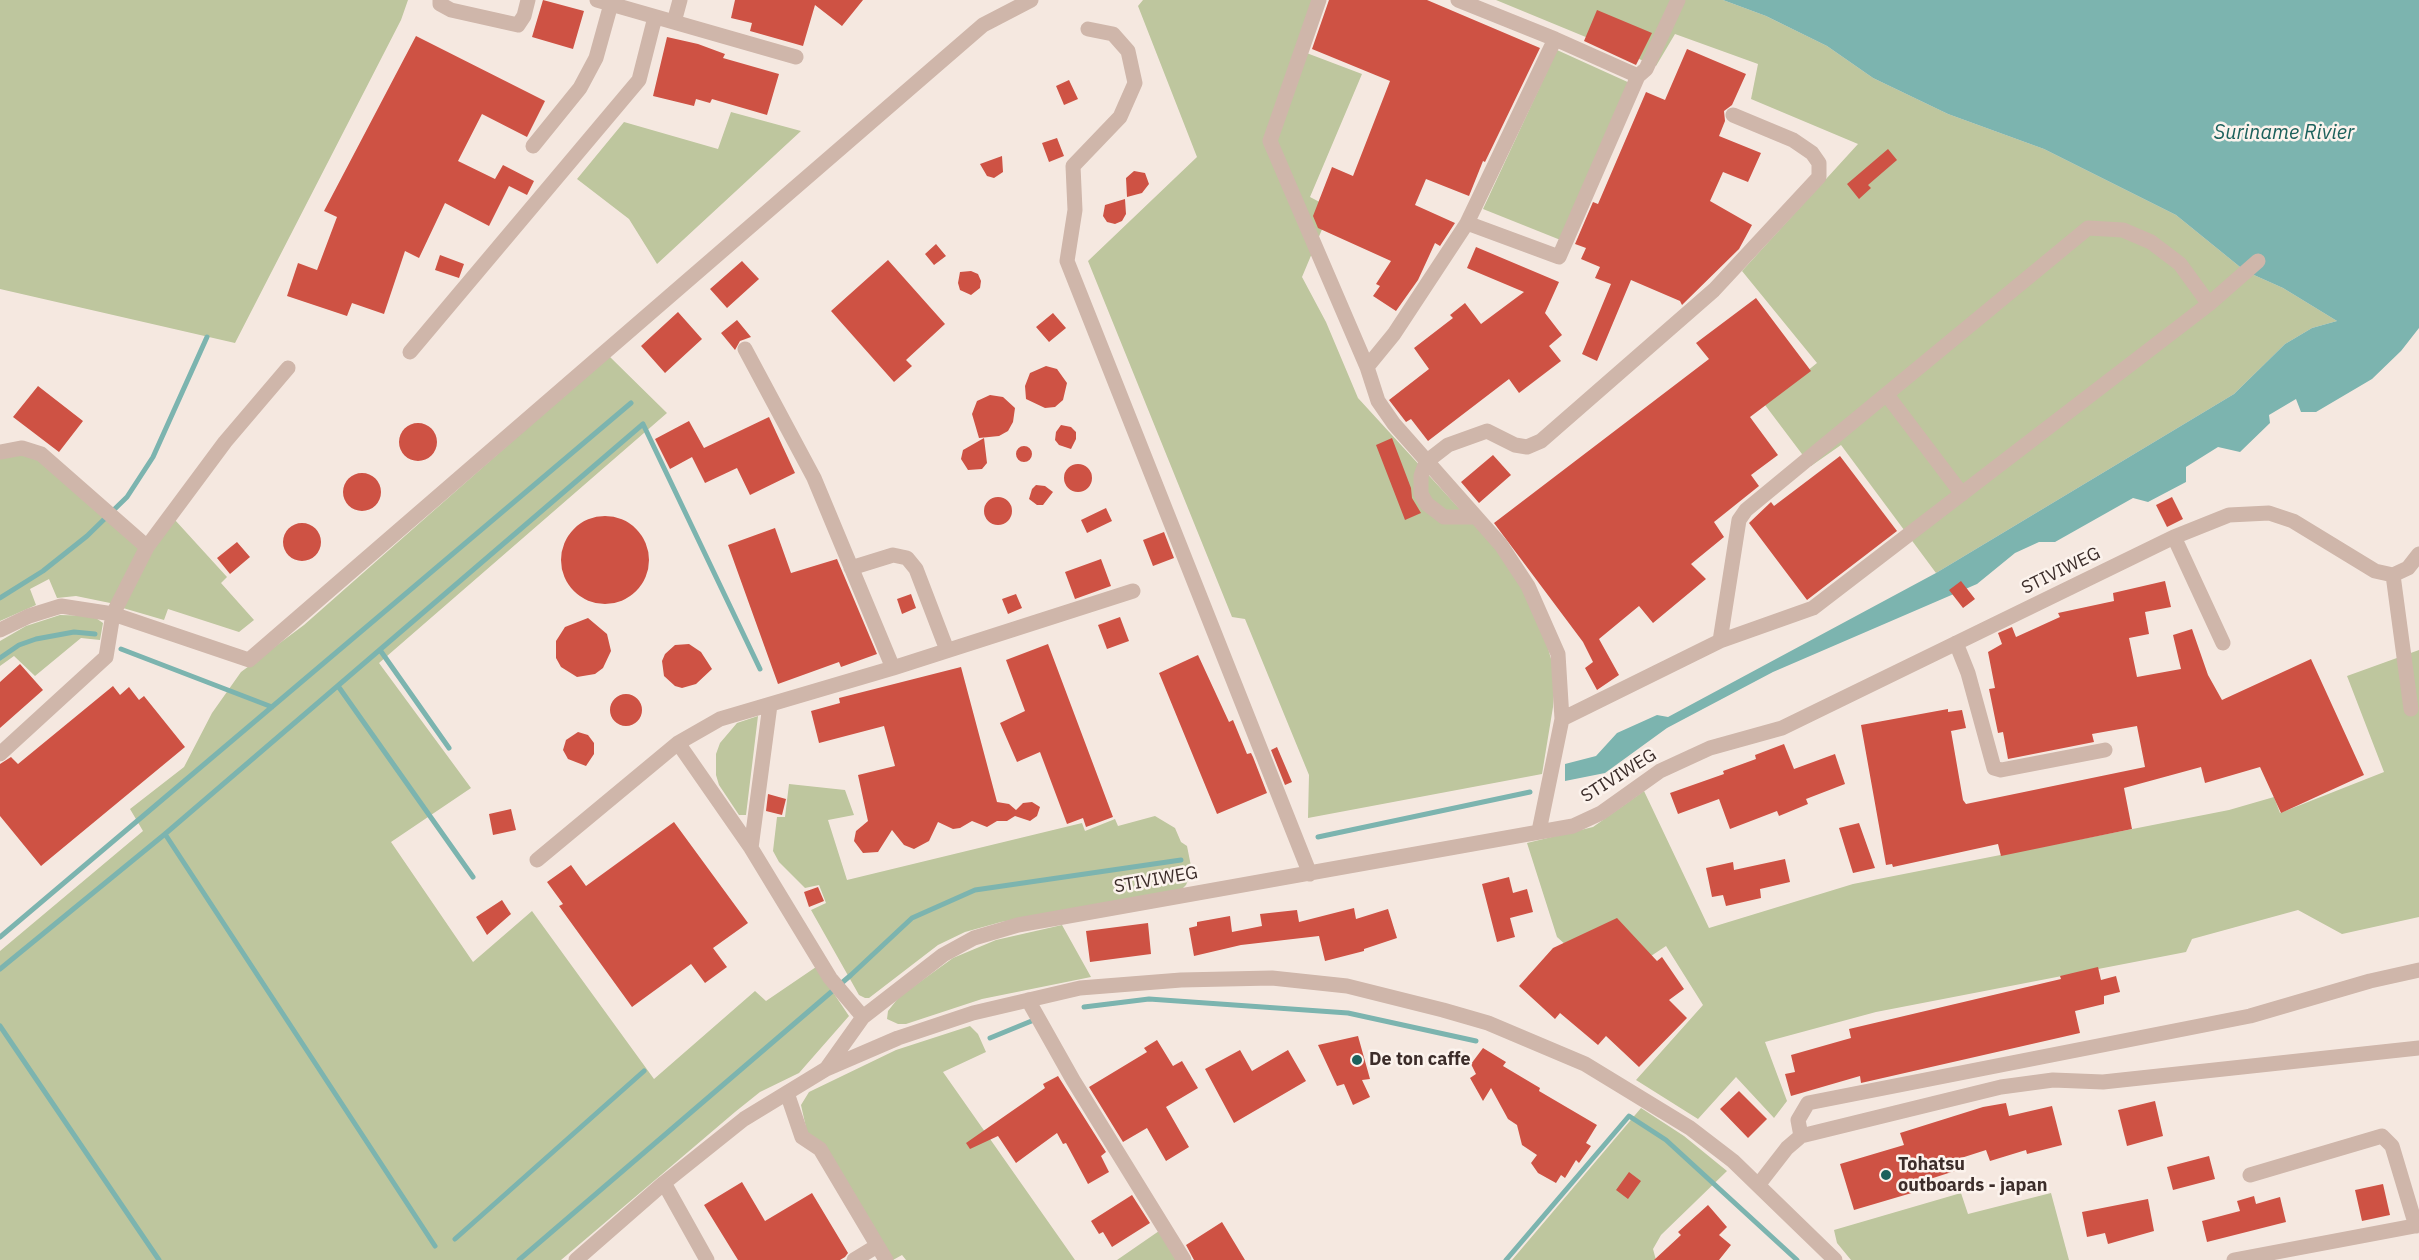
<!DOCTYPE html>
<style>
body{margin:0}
canvas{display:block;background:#f5e8e0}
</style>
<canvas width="2419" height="1260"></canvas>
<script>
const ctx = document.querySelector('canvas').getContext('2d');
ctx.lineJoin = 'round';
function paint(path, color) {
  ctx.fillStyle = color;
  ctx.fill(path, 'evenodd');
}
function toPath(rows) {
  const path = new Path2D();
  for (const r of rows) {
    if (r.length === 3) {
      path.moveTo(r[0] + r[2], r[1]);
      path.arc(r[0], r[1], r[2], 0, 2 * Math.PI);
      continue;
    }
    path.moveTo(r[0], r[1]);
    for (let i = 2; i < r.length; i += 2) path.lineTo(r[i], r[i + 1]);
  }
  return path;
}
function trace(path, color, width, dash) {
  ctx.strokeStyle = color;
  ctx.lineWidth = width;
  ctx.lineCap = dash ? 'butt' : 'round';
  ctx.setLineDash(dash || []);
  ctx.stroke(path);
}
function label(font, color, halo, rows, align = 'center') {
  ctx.font = font + ' "IBM Plex Sans",sans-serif';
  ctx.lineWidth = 5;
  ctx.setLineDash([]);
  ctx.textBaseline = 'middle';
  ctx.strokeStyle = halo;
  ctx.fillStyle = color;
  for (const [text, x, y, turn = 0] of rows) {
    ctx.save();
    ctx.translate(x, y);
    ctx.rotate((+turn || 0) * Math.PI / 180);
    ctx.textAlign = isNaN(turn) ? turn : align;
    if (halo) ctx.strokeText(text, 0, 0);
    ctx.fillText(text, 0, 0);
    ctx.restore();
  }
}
paint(toPath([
 [0,0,408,0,401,20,235,343,0,289],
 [1143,0,1317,0,1296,49,1362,74,1310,197,1331,208,1302,277,1326,322,1358,398,1499,552,1527,592,1544,634,1555,673,1553,707,1542,774,1308,818,1309,775,1245,619,1232,617,1088,261,1197,157,1138,6],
 [1496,0,1723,0,1766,16,1827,46,1873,78,1948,114,2044,149,2176,215,2245,271,2283,288,2337,321,2312,328,2285,344,2234,394,1936,573,1841,445,1811,466,1765,405,1817,363,1742,271,1858,144,1751,99,1758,64,1675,34,1656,66],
 [1557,50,1632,84,1563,241,1483,209],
 [731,112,801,131,657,264,629,219,577,179,624,122,718,149],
 [609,356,667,413,379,663,471,788,391,842,473,962,532,911,654,1079,755,991,766,1001,816,967,849,1016,799,1073,760,1092,735,1112,561,1260,0,1260,0,951,143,831,130,809,184,767,212,713,241,672,304,625],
 [22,451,40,458,144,548,115,604,76,596,57,598,49,579,30,589,36,605,0,621,0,455],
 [175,520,227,577,221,583,254,620,239,632,168,609,164,620,123,608,152,551],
 [60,615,93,616,103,623,100,640,81,638,35,676,14,656,0,666,0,641,26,626],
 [2419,650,2419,917,2342,934,2298,910,2192,939,2186,952,1876,1012,1765,1042,1787,1101,1774,1118,1736,1077,1698,1119,1636,1080,1703,1005,1666,946,1609,984,1557,937,1527,843,1593,827,1644,791,1709,928,1853,884,2229,810,2274,797,2280,813,2384,772,2347,676],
 [758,716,746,815,739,815,719,785,716,775,716,754,720,743,737,723],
 [789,784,845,790,854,815,828,820,847,880,1082,823,1085,831,1115,819,1118,826,1155,816,1175,828,1181,842,1187,846,1192,871,1186,885,1182,889,1001,922,965,932,938,945,869,998,865,998,859,995,811,910,826,903,819,885,805,888,779,862,773,851,777,817,785,817],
 [1062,925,1091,977,982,999,906,1024,898,1024,887,1019,888,1011,899,997,953,958,996,940],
 [970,1026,978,1034,986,1052,943,1072,1075,1260,906,1260,902,1255,893,1260,807,1132,801,1105,809,1092,896,1050],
 [1641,1108,1684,1136,1727,1171,1661,1235,1653,1249,1656,1260,1512,1260],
 [1961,1193,1968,1214,2051,1193,2069,1260,1851,1260,1837,1243,1834,1230],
 [1159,1231,1178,1260,1117,1260]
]), '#bec69e');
paint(toPath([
 [1723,0,2419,0,2419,328,2401,351,2372,379,2316,412,2301,412,2296,399,2269,415,2270,423,2240,452,2218,447,2186,467,2186,482,2148,502,2133,498,2055,542,2039,542,2015,553,1977,584,1773,672,1667,728,1605,773,1565,781,1565,764,1596,756,1617,733,1657,715,1668,717,1936,573,2234,394,2285,344,2312,328,2337,321,2283,288,2245,271,2176,215,2044,149,1948,114,1873,78,1827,46,1766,16]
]), '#7cb4af');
trace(toPath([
 [0,598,43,571,87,536,127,497,153,457,207,337],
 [121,649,272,707],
 [380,650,449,748],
 [0,658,19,645,36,639,74,632,95,634],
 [338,686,473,877],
 [165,834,643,424,760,669],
 [1318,837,1530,792],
 [0,937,631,403],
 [0,969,165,834,435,1246],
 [1084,1007,1149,999,1348,1013,1476,1041],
 [0,1026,159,1260],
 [990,1038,1034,1020],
 [455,1239,644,1071],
 [519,1260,851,975,912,918,975,890,1181,860],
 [1506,1260,1629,1116,1666,1140,1797,1260]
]), '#7cb4af', 5);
paint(toPath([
 [543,0,584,11,573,49,532,37],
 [735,0,863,0,842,26,815,5,803,46,750,31,752,23,731,18],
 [1329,0,1427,0,1540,48,1485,162,1483,161,1469,196,1426,179,1415,205,1455,223,1440,246,1435,243,1418,280,1396,311,1373,296,1380,286,1376,284,1391,261,1318,228,1313,216,1332,167,1353,176,1390,81,1312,49],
 [1597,10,1652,33,1636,65,1584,41],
 [416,36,545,101,527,137,482,114,458,161,495,179,503,165,534,181,527,195,509,186,489,226,445,203,419,258,405,251,384,314,352,303,347,316,287,296,298,263,317,270,337,217,324,211],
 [667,37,698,44,725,54,723,58,779,74,767,115,712,99,710,103,696,99,694,106,653,96],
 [1687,49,1746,74,1732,105,1724,111,1725,121,1719,136,1761,153,1748,182,1723,172,1710,201,1752,225,1739,249,1682,305,1680,301,1631,280,1597,361,1582,354,1611,284,1595,278,1600,267,1581,259,1586,248,1575,244,1593,202,1598,204,1646,92,1665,100],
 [1069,80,1078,99,1064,105,1056,86],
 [1057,138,1064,156,1049,162,1042,143],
 [1888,149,1897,160,1868,185,1871,188,1859,199,1847,184],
 [1002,156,1003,172,994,178,987,176,980,164],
 [1134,171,1145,173,1149,184,1142,193,1127,197,1126,178],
 [1125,199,1126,214,1122,221,1115,224,1107,222,1103,216,1105,205],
 [936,244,946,256,934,265,925,254],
 [1476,247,1559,282,1545,313,1562,335,1549,346,1561,361,1519,393,1509,379,1428,441,1411,419,1406,422,1389,400,1429,369,1414,348,1453,318,1450,315,1465,303,1481,324,1524,292,1467,268],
 [440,255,464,264,459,278,435,270],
 [888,260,945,324,906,360,912,366,894,382,831,311],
 [742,261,759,279,727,308,710,289],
 [971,271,978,274,981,281,980,288,971,295,960,290,958,283,960,272],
 [1756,298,1811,371,1750,417,1778,455,1751,475,1759,486,1714,522,1724,537,1691,564,1706,579,1653,623,1639,606,1599,639,1619,675,1597,690,1585,668,1593,662,1583,642,1494,523,1709,359,1696,343],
 [678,312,702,339,665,373,641,346],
 [1053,313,1066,328,1049,342,1036,327],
 [737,320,751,337,740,341,735,350,721,333],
 [1046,366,1057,369,1067,383,1063,400,1055,407,1045,408,1026,399,1025,386,1030,373],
 [38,386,83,421,59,452,13,417],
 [990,395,1003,397,1015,408,1013,422,1008,431,999,436,979,438,972,414,977,401],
 [769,417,795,473,750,495,737,468,705,483,692,457,670,469,655,439,689,421,704,448],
 [418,442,19],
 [1061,425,1071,427,1076,432,1076,439,1071,449,1059,445,1055,440,1056,432],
 [984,438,987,463,982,469,968,470,961,459,963,450],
 [1392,438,1411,488,1412,498,1421,513,1405,520,1376,445],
 [1024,454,8],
 [1493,455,1511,475,1479,503,1461,482],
 [1840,456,1897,531,1807,600,1749,523,1771,502,1774,506],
 [1078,478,14],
 [362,492,19],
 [1036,485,1045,486,1053,492,1043,505,1037,505,1029,499,1032,489],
 [2172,497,2183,519,2167,527,2156,505],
 [998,511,14],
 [1106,508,1112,521,1087,533,1081,520],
 [605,560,44],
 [302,542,19],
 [775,528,791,573,837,559,877,654,841,667,839,662,778,684,728,545],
 [1164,532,1174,558,1153,566,1143,540],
 [237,542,250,557,230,574,217,558],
 [1101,559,1111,586,1075,599,1065,572],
 [1961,581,1975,599,1963,608,1949,590],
 [2165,581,2171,607,2145,612,2149,634,2129,638,2137,677,2181,669,2173,635,2192,629,2208,675,2222,700,2311,659,2364,775,2281,813,2260,767,2205,783,2201,767,2124,788,2132,829,2001,856,1998,844,1893,867,1892,864,1886,865,1861,725,1948,709,1948,712,1962,710,1966,728,1951,731,1963,800,1966,804,2145,767,2137,726,2092,734,2094,742,2008,759,2003,732,1998,733,1989,689,1995,688,1988,652,2002,644,1998,633,2012,627,2016,637,2060,617,2058,613,2114,601,2113,593],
 [911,594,916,608,902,614,897,599],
 [1016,594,1022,608,1008,614,1002,599],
 [1120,617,1129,641,1107,649,1098,625],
 [588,618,607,634,611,651,603,668,595,674,577,677,561,667,556,658,556,641,565,627],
 [689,644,701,652,712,669,696,684,682,688,675,686,664,676,662,661,665,654,675,645],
 [1048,644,1113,817,1086,827,1083,818,1067,824,1040,752,1017,762,1000,723,1025,711,1006,660],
 [1198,655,1229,722,1233,720,1247,754,1251,753,1253,757,1267,793,1217,814,1159,673],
 [20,664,43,690,0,728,0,682],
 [961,667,997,802,1009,804,1016,810,1023,803,1032,802,1040,807,1037,816,1030,821,1015,816,1007,821,997,821,987,827,972,821,960,828,953,829,938,822,929,841,914,849,904,845,892,830,878,852,863,853,854,841,856,831,868,821,858,775,895,766,884,726,819,743,811,711,840,703,839,698],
 [113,686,120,695,129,687,139,700,144,696,185,747,41,866,0,816,0,764,11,757,18,764],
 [626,710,16],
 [578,732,588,735,594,743,594,754,586,766,568,759,563,750,566,740],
 [1784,744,1794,769,1835,754,1845,784,1806,799,1808,804,1779,816,1777,811,1730,829,1719,799,1678,814,1670,793,1724,774,1723,771,1756,759,1755,755],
 [1277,747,1292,782,1285,785,1271,750],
 [768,794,786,799,782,815,766,811],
 [511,809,516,830,493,835,489,814],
 [674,822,748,923,713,948,727,967,705,983,691,964,632,1007,559,906,563,904,547,882,571,865,586,886],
 [1859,823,1875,868,1853,873,1839,828],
 [1785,859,1790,882,1760,889,1761,898,1726,906,1723,895,1712,897,1706,868,1733,862,1734,870],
 [1509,877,1513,893,1527,889,1533,912,1510,918,1515,937,1497,942,1482,884],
 [818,887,824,901,809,907,804,892],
 [502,900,511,914,487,935,476,917],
 [1354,908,1356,919,1388,909,1397,938,1364,949,1364,951,1325,961,1319,936,1241,945,1194,956,1189,928,1197,926,1197,922,1230,916,1232,932,1262,926,1260,914,1297,910,1299,922],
 [1617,918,1657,961,1662,957,1684,989,1669,1000,1687,1018,1639,1067,1606,1036,1598,1045,1560,1013,1555,1019,1519,986,1553,948],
 [1148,923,1151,954,1090,962,1086,931],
 [2098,967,2101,980,2116,976,2120,992,2104,996,2104,1004,2075,1011,2080,1033,1861,1083,1860,1076,1791,1096,1785,1074,1795,1072,1791,1055,1851,1038,1849,1029,2061,979,2060,976],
 [1358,1036,1370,1079,1362,1080,1370,1097,1353,1105,1344,1084,1337,1086,1318,1045],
 [1157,1040,1173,1066,1182,1061,1198,1088,1166,1107,1189,1147,1166,1161,1147,1128,1123,1142,1089,1087,1147,1052,1144,1048],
 [1483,1048,1506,1062,1503,1066,1540,1088,1539,1091,1597,1125,1586,1143,1591,1146,1579,1163,1576,1160,1565,1178,1561,1175,1556,1183,1538,1173,1531,1163,1537,1155,1522,1145,1517,1125,1508,1119,1491,1088,1483,1101,1470,1078,1476,1074,1471,1064],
 [1240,1050,1252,1071,1288,1050,1306,1081,1234,1123,1205,1069],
 [1058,1076,1106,1152,1101,1156,1109,1172,1088,1184,1066,1143,1063,1144,1057,1133,1016,1163,998,1136,970,1149,966,1143,1045,1088,1043,1084],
 [1739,1091,1767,1119,1748,1138,1720,1109],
 [2155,1101,2163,1136,2127,1146,2118,1110],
 [2006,1103,2009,1116,2052,1106,2062,1145,2027,1154,2026,1150,1990,1161,1986,1150,1958,1159,1961,1169,1930,1179,1932,1187,1854,1210,1840,1164,1904,1145,1900,1133,1983,1107],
 [2209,1156,2215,1179,2173,1190,2167,1167],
 [1629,1172,1641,1181,1628,1199,1616,1190],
 [742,1182,765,1221,812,1193,848,1253,845,1257,840,1260,738,1260,704,1205],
 [2383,1184,2390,1215,2362,1221,2355,1190],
 [1132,1195,1150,1223,1112,1247,1103,1232,1099,1234,1091,1221],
 [2254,1196,2256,1204,2280,1197,2286,1222,2207,1242,2202,1221,2240,1211,2237,1201],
 [2148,1199,2154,1231,2108,1244,2105,1233,2087,1237,2082,1212],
 [1708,1205,1727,1227,1719,1235,1731,1245,1719,1260,1654,1260,1681,1235,1678,1232],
 [1222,1222,1245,1260,1194,1260,1186,1245]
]), '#ce5244');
trace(toPath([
 [440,0,440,4,451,10,518,25,524,16,528,0],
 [597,0,796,57],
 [1319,0,1270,141,1367,367],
 [1458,0,1555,39],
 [674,22,680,0],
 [1088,29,1113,34,1128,51,1135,83,1120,117,1073,166,1075,210,1067,261,1310,874],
 [533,146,580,88,596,58,611,4],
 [1467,223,1555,39,1638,76],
 [745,349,814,478,893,668],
 [410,352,639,80,655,17],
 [288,368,225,442,147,547,113,614,249,660,983,25,1031,0],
 [1887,395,1962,494],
 [0,452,22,448,41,454,147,547],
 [1475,517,1444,517,1427,504,1421,494,1421,476,1426,462,1448,445,1487,431,1515,445,1527,447,1541,441,1714,290,1819,177,1819,163,1812,153,1793,140,1733,115],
 [2174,537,2223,643],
 [851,568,893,555,907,558,916,569,947,650],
 [2393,575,2411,709],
 [0,630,29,616,61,606,113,614,106,657,0,754],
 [1720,641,1739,520,1746,510,2088,228,2123,230,2151,242,2180,264,2209,304],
 [1956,643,1968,673,1994,768,2001,770,2105,750],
 [1562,719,1720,641,1813,608,2209,304,2258,261],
 [678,743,751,848,830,978,863,1017],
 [1539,831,1562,719,1558,654,1528,586,1501,545,1394,424,1378,401,1367,367,1394,334,1467,223,1559,257,1638,76,1646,69,1678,0],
 [751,848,770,705],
 [537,860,678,743,720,719,893,668,1133,591],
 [1028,1000,1073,1080,1184,1260],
 [826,1069,863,1017,943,955,974,938,1018,925,1573,826,1601,813,1660,771,1710,748,1782,728,2174,537,2229,515,2269,513,2293,521,2375,571,2393,575,2408,568,2419,554],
 [787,1093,802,1137,820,1149,886,1260],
 [1801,1136,1798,1120,1808,1103,2250,1016,2370,981,2419,970],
 [2250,1175,2382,1136,2392,1146,2416,1226],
 [664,1183,707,1260],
 [1759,1184,1787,1148,1801,1136,2001,1087,2053,1080,2103,1082,2419,1048],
 [576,1260,664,1183,744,1119,826,1069,898,1038,973,1013,1080,988,1181,980,1272,978,1347,986,1443,1010,1488,1023,1585,1064,1690,1128,1733,1161,1835,1260],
 [854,1260,877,1246],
 [2234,1260,2419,1225]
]), '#cfb6aa', 15);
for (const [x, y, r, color] of [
 [1357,1060,6,"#1c615c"],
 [1886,1175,6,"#1c615c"]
]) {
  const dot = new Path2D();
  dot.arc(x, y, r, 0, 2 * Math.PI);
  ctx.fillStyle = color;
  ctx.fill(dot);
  trace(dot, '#fcf3ed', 2);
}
label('18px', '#3c2d2a', '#fcf3ed', [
 ["STIVIWEG",2061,571,-26],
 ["STIVIWEG",1619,776,-32],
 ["STIVIWEG",1156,880,-10]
]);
label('bold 18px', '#3c2d2a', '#fcf3ed', [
 ["De ton caffe",1369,1060],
 ["Tohatsu",1898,1165],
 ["outboards - japan",1898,1186]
], 'left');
label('italic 20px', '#1c615c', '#fcf3ed', [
 ["Suriname Rivier",2284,133]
]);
</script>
